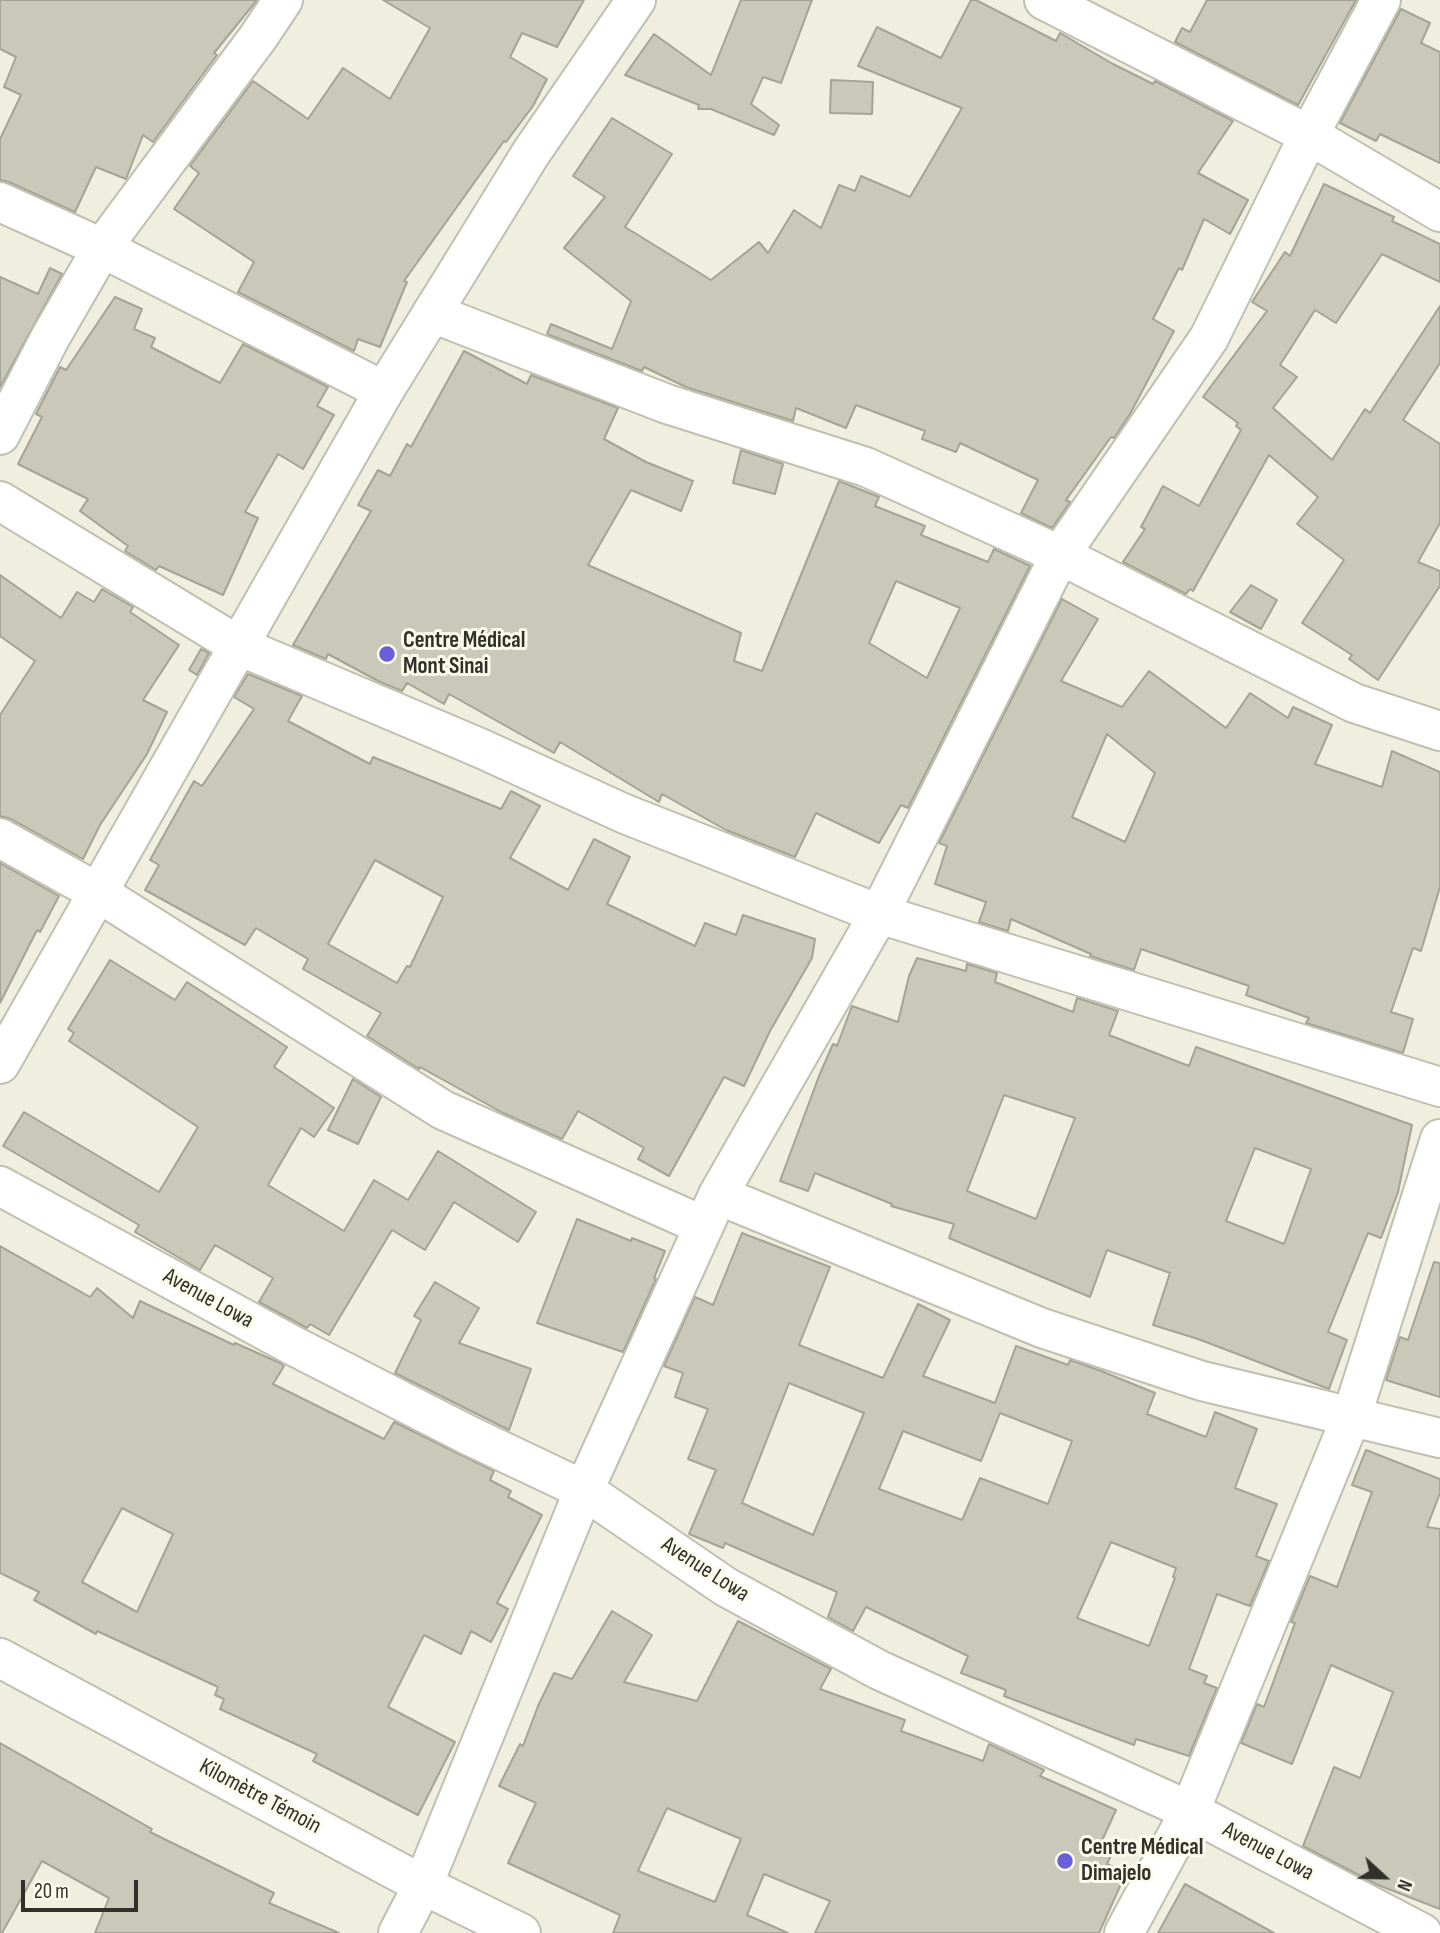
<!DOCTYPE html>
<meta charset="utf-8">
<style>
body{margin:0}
#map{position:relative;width:1440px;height:1933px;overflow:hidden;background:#efeedf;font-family:"Sofia Sans Condensed",sans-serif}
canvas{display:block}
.north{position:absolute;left:1349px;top:1842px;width:70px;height:70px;-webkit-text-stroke:5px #fdfbec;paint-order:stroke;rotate:112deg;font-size:19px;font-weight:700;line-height:28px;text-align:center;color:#31312b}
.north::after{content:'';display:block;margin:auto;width:24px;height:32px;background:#31312b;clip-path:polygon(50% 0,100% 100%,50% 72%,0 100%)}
.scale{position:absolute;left:21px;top:1880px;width:117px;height:32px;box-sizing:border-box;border:4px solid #31312b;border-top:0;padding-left:9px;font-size:21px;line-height:24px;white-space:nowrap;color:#31312b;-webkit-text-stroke:5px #fdfbec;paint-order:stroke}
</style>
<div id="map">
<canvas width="1440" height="1933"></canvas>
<div class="north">N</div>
<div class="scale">20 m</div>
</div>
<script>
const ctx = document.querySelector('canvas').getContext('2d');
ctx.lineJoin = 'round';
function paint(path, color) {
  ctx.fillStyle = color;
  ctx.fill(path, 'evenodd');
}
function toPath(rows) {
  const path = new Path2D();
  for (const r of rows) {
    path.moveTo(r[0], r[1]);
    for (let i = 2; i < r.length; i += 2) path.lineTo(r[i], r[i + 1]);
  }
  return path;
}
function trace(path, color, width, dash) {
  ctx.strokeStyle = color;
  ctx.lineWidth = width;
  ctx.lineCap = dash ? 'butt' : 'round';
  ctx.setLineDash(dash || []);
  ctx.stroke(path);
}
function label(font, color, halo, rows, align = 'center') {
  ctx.font = font + ' "Sofia Sans Condensed",sans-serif';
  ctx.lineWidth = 6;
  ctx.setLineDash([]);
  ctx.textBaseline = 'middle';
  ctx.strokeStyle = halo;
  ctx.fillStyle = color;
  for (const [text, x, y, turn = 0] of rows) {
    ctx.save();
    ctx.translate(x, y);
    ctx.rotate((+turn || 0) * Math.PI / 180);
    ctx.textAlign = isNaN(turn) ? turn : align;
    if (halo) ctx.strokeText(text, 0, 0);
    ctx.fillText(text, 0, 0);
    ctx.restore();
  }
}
const building = toPath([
 [0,0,257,0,214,53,217,55,153,142,143,135,126,179,96,167,75,212,9,182,0,180,0,139,21,95,4,87,16,57,0,49,0,0],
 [383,0,584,0,557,47,522,33,510,57,547,79,533,106,506,142,504,141,404,281,407,282,380,347,358,339,354,351,238,292,254,262,174,209,199,173,190,166,253,81,308,119,343,68,390,99,430,28,383,0],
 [741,0,812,0,781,83,763,77,751,104,779,125,774,135,711,109,698,109,699,105,625,75,654,34,711,75,741,0],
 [971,0,976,0,1056,41,1060,33,1113,64,1153,84,1155,81,1233,121,1198,173,1248,200,1230,234,1204,219,1182,270,1179,268,1153,319,1174,331,1130,414,1114,438,1111,437,1066,500,1070,502,1052,528,1021,513,1038,480,960,443,956,452,922,439,925,431,856,405,846,428,796,408,793,421,686,387,644,367,642,371,547,334,551,324,612,349,631,301,564,248,605,197,573,176,612,118,672,154,625,227,711,280,759,242,768,253,794,210,821,228,839,185,855,191,861,176,910,197,962,108,858,66,877,27,941,58,971,0],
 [1207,0,1356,0,1298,105,1175,42,1182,28,1190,32,1207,0],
 [1401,9,1430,23,1421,43,1440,52,1440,163,1380,134,1376,141,1340,123,1401,9],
 [831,80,873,82,872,114,830,113,831,80],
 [1324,184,1394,217,1392,221,1440,244,1440,282,1382,254,1336,323,1315,310,1280,365,1297,377,1273,408,1332,460,1365,409,1370,413,1440,306,1440,363,1403,420,1440,444,1440,523,1418,562,1440,571,1440,586,1378,680,1349,659,1352,655,1302,623,1344,560,1297,524,1318,497,1269,455,1193,591,1190,589,1186,594,1123,562,1145,529,1141,527,1163,486,1199,506,1241,430,1236,426,1238,423,1203,397,1267,311,1252,302,1285,252,1290,256,1324,184],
 [50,268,62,274,0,387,0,277,38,294,50,268],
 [115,297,142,309,134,329,155,338,151,347,220,383,243,344,328,387,317,406,334,415,303,469,278,454,245,512,258,518,223,595,159,566,156,570,125,551,128,546,80,511,88,499,18,464,42,417,36,414,60,367,66,370,115,297],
 [464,351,527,384,531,375,618,408,604,439,646,462,693,481,681,511,631,490,588,565,741,633,734,661,762,671,839,481,879,497,875,506,925,526,921,535,988,562,994,549,1030,566,908,808,901,805,879,843,816,813,795,857,726,830,662,794,659,802,560,742,554,753,449,694,444,704,407,683,402,691,378,681,328,654,326,659,293,645,371,511,358,505,378,470,390,476,407,444,411,447,464,351],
 [896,581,960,608,927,678,869,643,896,581],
 [741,450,783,464,775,494,733,483,741,450],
 [0,575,61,618,77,592,94,602,102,589,133,607,130,612,179,645,143,700,167,712,147,754,100,825,83,859,11,819,0,816,0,715,35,661,0,636,0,575],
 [1251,585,1277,600,1261,629,1230,612,1251,585],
 [1062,599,1098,619,1061,681,1122,707,1149,671,1226,728,1250,693,1288,718,1293,707,1332,725,1315,764,1382,787,1392,751,1440,772,1440,887,1421,951,1413,948,1391,1012,1413,1019,1403,1053,1306,1023,1309,1018,1246,995,1249,986,1141,949,1134,970,1090,956,1091,954,1011,919,1008,931,979,922,986,902,935,884,947,846,939,843,1062,599],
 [1107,734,1155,773,1125,842,1072,817,1107,734],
 [201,649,209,653,197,675,189,670,201,649],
 [248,674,302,696,288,721,370,764,373,757,501,809,511,791,540,806,510,858,568,890,594,839,630,857,607,904,695,946,705,923,736,935,743,915,815,939,812,958,770,1031,744,1086,724,1077,669,1176,638,1159,644,1148,578,1111,562,1139,503,1113,420,1067,419,1069,367,1036,381,1013,303,969,308,959,256,928,245,945,145,890,159,865,150,860,194,781,202,786,254,709,234,697,248,674],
 [375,860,443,897,410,967,407,966,397,983,328,944,375,860],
 [0,863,59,896,40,932,37,930,0,1003,0,863],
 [917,958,966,971,967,964,997,973,995,982,1073,1012,1077,998,1118,1011,1109,1035,1189,1066,1196,1047,1412,1125,1398,1192,1381,1238,1368,1233,1328,1332,1347,1340,1329,1389,1198,1339,1153,1325,1170,1273,1107,1250,1090,1297,949,1238,954,1224,891,1206,892,1204,815,1173,808,1191,780,1181,819,1076,833,1044,837,1046,852,1006,898,1022,909,976,917,958],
 [1004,1095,1075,1118,1036,1219,967,1191,1004,1095],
 [1255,1148,1311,1169,1284,1244,1226,1221,1255,1148],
 [110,960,175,1000,187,982,287,1047,274,1067,334,1108,314,1137,301,1128,268,1185,344,1231,374,1180,408,1200,438,1151,536,1212,518,1242,454,1202,425,1250,392,1230,329,1335,310,1324,307,1328,259,1302,273,1278,215,1245,200,1270,135,1232,139,1225,3,1146,24,1112,159,1192,198,1127,69,1041,74,1033,68,1029,110,960],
 [353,1079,381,1097,358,1144,328,1130,353,1079],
 [577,1219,631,1241,632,1238,665,1251,654,1278,656,1279,623,1352,537,1323,577,1219],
 [742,1233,830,1267,799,1345,883,1378,918,1304,950,1320,923,1376,995,1403,1016,1346,1068,1365,1070,1360,1101,1371,1155,1393,1147,1414,1206,1437,1215,1412,1257,1429,1235,1488,1277,1504,1256,1556,1269,1561,1250,1606,1217,1594,1189,1669,1207,1676,1204,1683,1217,1688,1189,1756,1136,1739,1134,1745,1004,1696,1006,1690,961,1673,968,1656,866,1607,853,1631,828,1617,837,1592,725,1543,723,1548,689,1534,716,1470,688,1459,708,1409,675,1397,683,1373,664,1366,695,1297,713,1305,742,1233],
 [789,1383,864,1413,813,1535,742,1503,789,1383],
 [1000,1413,1072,1441,1048,1504,980,1478,962,1520,879,1489,903,1431,981,1461,1000,1413],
 [1111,1542,1176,1568,1173,1577,1175,1578,1149,1646,1077,1618,1111,1542],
 [0,1246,90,1297,97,1288,133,1318,140,1301,234,1345,235,1343,280,1363,284,1366,273,1384,384,1439,394,1422,494,1471,490,1480,511,1491,508,1497,542,1515,497,1603,508,1609,491,1642,471,1631,461,1654,424,1635,388,1707,455,1742,418,1815,313,1761,317,1754,220,1709,224,1699,215,1695,218,1687,97,1631,96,1634,34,1600,39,1592,0,1573,0,1246],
 [122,1508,173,1534,137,1612,82,1582,122,1508],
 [1434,1262,1440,1263,1440,1397,1386,1380,1400,1337,1408,1340,1434,1262],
 [435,1282,479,1308,459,1343,531,1369,509,1430,395,1373,421,1320,414,1316,435,1282],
 [1366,1450,1440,1479,1440,1493,1427,1527,1440,1529,1440,1909,1378,1885,1303,1846,1334,1767,1360,1778,1393,1692,1331,1665,1292,1764,1241,1743,1257,1704,1264,1707,1295,1623,1291,1622,1310,1576,1337,1587,1372,1492,1352,1485,1366,1450],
 [612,1611,652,1635,624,1682,697,1701,738,1621,831,1669,820,1689,905,1720,901,1731,983,1761,989,1744,1044,1770,1040,1776,1116,1810,1100,1845,1113,1851,1107,1864,1126,1873,1099,1933,815,1933,830,1901,764,1874,747,1915,788,1933,613,1933,620,1915,508,1863,536,1803,499,1786,520,1744,523,1746,538,1706,554,1673,572,1679,612,1611],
 [667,1808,741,1839,715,1902,638,1871,667,1808],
 [0,1743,152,1829,150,1832,274,1893,269,1903,339,1933,95,1933,109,1898,42,1861,2,1933,0,1933,0,1743],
 [1185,1884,1274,1933,1158,1933,1185,1884]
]);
paint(building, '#c9c8b9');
trace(building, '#a5a395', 2);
const street = toPath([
 [1044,0,1309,135,1440,212],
 [0,202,102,248,384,391],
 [432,313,667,404,866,467,1060,555,1354,703,1440,731],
 [0,435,50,338,102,248,259,36,283,0],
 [0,501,239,646,480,748,625,814,879,914,1440,1087],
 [0,838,97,892,443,1110,704,1226],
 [0,1186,292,1345,470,1436,584,1490,726,1587,879,1670,1190,1811,1422,1933],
 [718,1195,1042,1328,1202,1381,1440,1438],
 [398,1933,423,1885,584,1490,718,1195,879,914,1060,555,1209,338,1309,135,1381,0],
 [1124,1933,1190,1811,1352,1415,1440,1139]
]);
const secondary = toPath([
 [0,1064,384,391,531,153,636,0],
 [0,1658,423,1885,521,1933]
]);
trace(street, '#c0bfb0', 42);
trace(secondary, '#c0bfb0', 42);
trace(street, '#fff', 38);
trace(secondary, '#fff', 38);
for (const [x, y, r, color] of [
 [387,654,9,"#695fd8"],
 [1065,1861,9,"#695fd8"]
]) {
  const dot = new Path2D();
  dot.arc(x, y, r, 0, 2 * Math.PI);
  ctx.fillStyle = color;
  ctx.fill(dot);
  trace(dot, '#fdfbec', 2.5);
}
label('bold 23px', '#31312b', '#fdfbec', [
 ["Centre Médical",403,641],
 ["Mont Sinai",403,667],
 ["Centre Médical",1081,1848],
 ["Dimajelo",1081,1874]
], 'left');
label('23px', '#31312b', '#fdfbec', [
 ["Avenue Lowa",208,1299,29],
 ["Avenue Lowa",705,1570,33],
 ["Kilomètre Témoin",260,1797,28],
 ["Avenue Lowa",1268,1852,28]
]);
</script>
